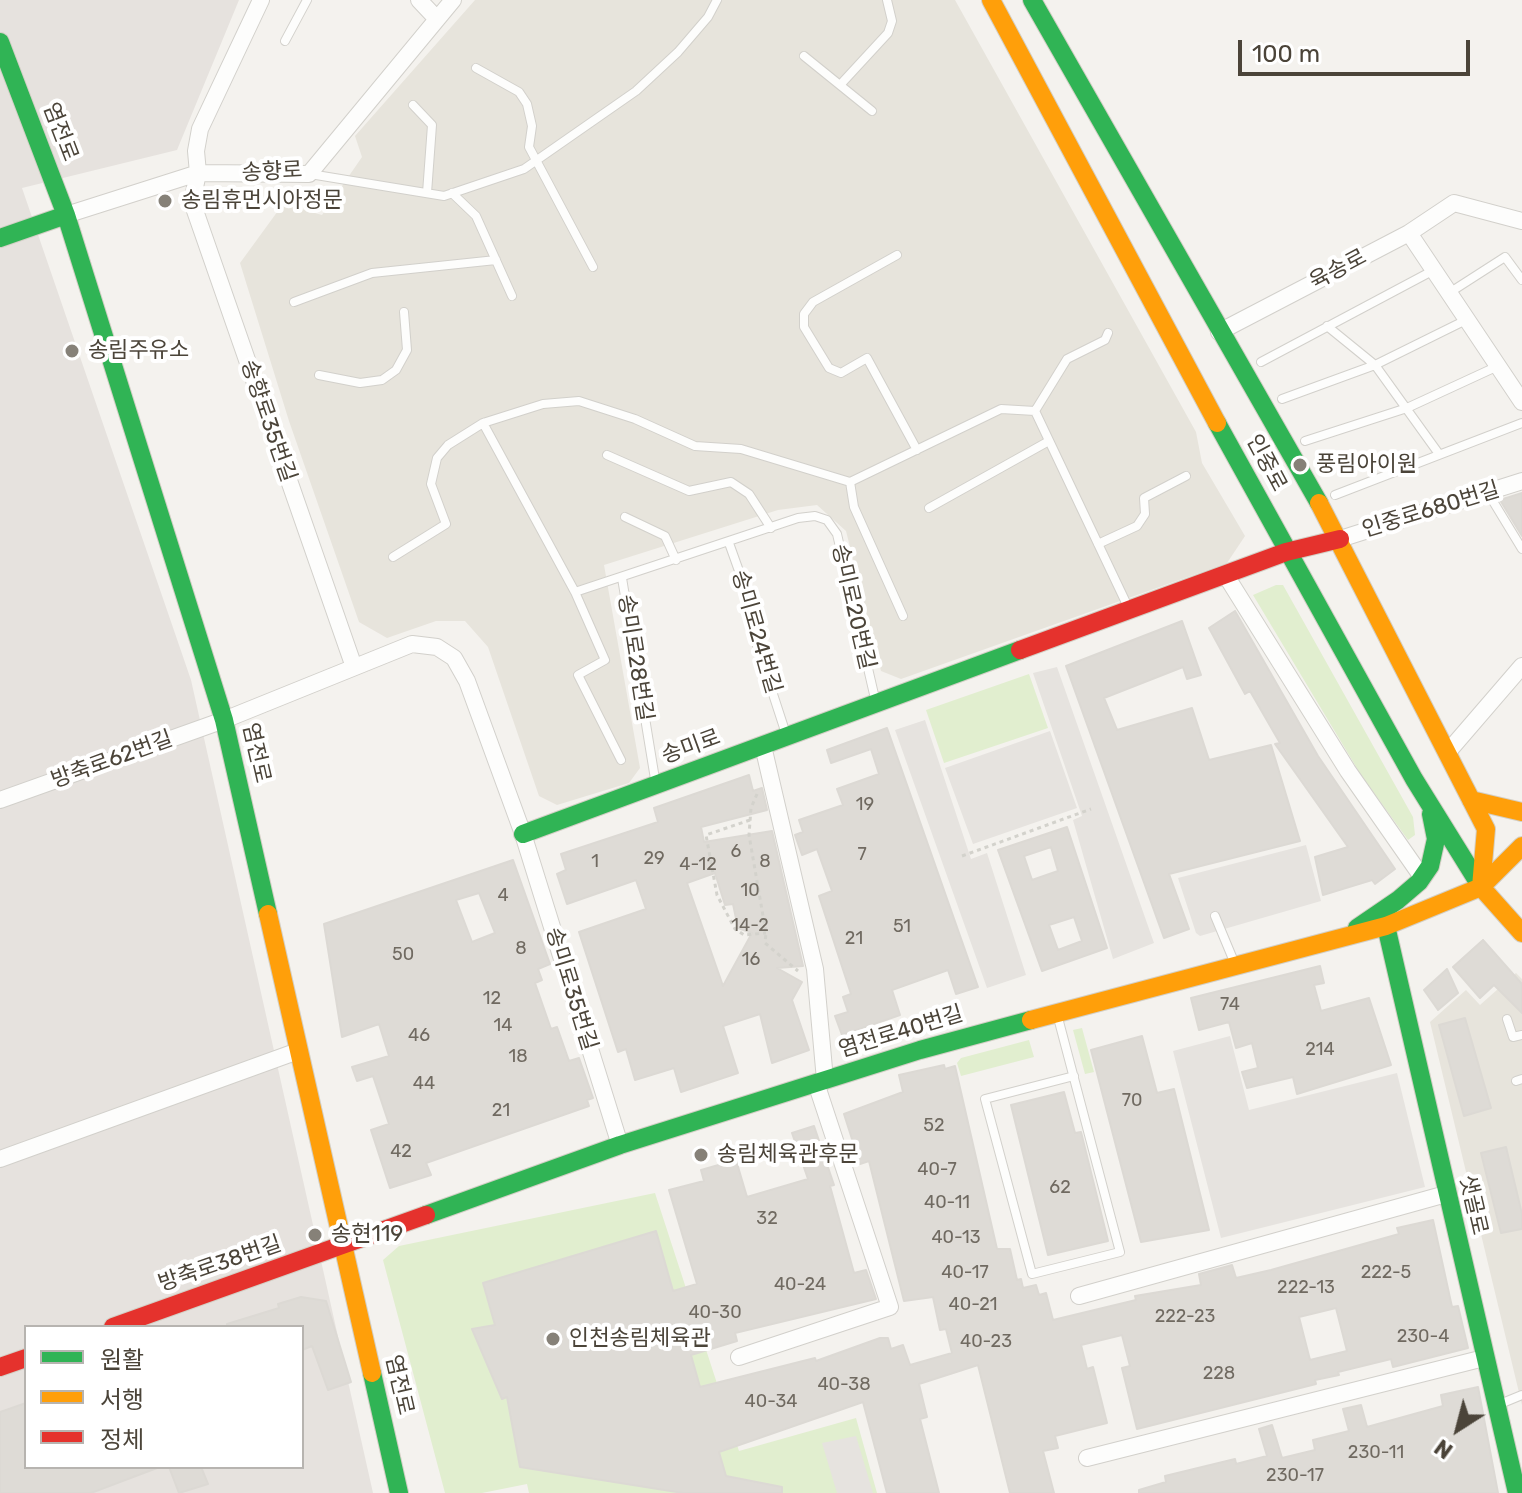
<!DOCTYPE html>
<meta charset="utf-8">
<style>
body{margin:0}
#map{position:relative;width:1522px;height:1493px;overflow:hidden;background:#f4f2ee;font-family:Rubik,"Noto Sans KR",sans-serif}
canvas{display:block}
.legend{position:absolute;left:24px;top:1325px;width:280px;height:144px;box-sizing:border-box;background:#fff;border:2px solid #b7b4b0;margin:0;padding:10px 14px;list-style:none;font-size:24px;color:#4b4439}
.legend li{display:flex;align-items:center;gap:16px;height:40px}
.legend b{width:40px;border:2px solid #b7b4b0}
.north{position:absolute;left:1418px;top:1389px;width:80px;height:80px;-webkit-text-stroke:6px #fff;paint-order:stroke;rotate:216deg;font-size:22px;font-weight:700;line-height:32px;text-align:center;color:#4b4439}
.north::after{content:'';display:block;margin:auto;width:28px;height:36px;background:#4b4439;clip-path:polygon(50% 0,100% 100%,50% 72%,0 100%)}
.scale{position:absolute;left:1238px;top:40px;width:232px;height:36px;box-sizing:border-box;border:4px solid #4b4439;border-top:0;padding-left:10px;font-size:24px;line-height:28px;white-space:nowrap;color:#4b4439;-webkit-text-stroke:6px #fff;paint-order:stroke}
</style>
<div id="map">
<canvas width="1522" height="1493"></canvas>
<ul class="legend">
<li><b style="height:10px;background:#30b455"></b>원활</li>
<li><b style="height:10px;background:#ff9f0a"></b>서행</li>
<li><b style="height:10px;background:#e5322d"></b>정체</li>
</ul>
<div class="north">N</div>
<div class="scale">100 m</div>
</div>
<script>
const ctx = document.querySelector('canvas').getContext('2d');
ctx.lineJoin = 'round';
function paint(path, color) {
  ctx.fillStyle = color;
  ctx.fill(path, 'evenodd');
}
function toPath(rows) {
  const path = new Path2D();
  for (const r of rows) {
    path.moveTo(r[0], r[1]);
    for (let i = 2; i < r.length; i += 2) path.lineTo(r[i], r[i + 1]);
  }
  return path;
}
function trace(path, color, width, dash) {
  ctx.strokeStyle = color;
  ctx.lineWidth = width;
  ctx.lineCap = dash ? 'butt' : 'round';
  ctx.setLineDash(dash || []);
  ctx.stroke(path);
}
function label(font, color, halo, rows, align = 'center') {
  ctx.font = font + ' Rubik,"Noto Sans KR",sans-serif';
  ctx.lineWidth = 8;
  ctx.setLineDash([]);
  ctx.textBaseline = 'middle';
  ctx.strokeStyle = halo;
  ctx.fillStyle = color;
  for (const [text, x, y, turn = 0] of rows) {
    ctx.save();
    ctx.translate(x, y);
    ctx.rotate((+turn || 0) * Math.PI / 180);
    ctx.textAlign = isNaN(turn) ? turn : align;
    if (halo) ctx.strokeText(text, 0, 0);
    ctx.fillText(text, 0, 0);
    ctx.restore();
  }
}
paint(toPath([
 [475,0,955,0,1196,432,1202,463,1245,536,1227,563,901,679,881,671,846,531,817,505,778,510,604,565,640,768,629,783,557,805,539,796,488,647,465,621,436,621,387,638,359,622,289,421,240,263,283,204,322,215,362,157,355,136],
 [1516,973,1522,979,1522,1405,1430,1022,1466,990,1480,1005]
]), '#e7e4dc');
paint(toPath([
 [0,0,239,0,177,150,22,188,191,680,373,1493,0,1493],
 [26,1327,302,1327,302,1467,26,1467]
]), '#e6e2de');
paint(toPath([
 [1276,585,1283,585,1413,817,1415,835,1408,840,1361,775,1253,595],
 [1029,674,1048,728,944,763,926,710],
 [1082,1028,1094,1072,1085,1074,1073,1030],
 [1029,1040,1034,1057,961,1076,957,1063,961,1058],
 [655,1193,739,1451,856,1418,877,1493,529,1493,527,1484,482,1493,445,1493,383,1260,399,1246]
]), '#e1eecf');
paint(toPath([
 [1057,667,1154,943,1113,959,1073,820,1082,816,1033,673],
 [925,720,971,859,987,853,1026,975,987,988,895,730],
 [1050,731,1077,808,973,844,945,768],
 [1306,845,1321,901,1200,936,1196,933,1178,878],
 [1230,1036,1249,1110,1397,1073,1425,1187,1221,1238,1173,1051],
 [856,1436,873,1493,837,1493,822,1443]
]), '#e6e3df');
const building = toPath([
 [1522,493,1522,536,1500,500,1522,493],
 [1235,611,1318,756,1395,869,1375,884,1372,880,1323,895,1315,857,1348,847,1275,744,1280,743,1250,691,1245,694,1209,628,1235,611],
 [1182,621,1201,675,1187,679,1183,667,1104,698,1117,730,1192,708,1209,760,1271,745,1300,841,1169,874,1189,929,1164,938,1066,666,1182,621],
 [887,728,978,987,956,994,948,970,892,990,900,1015,842,1035,835,1016,848,1012,843,997,851,994,819,896,832,891,817,849,802,855,795,835,803,832,799,820,843,805,837,789,879,774,871,749,831,763,827,750,887,728],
 [749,775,753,791,762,788,767,810,701,827,704,842,772,831,803,966,777,968,802,982,792,1000,809,1050,772,1063,760,1014,723,1026,738,1073,681,1092,674,1068,635,1080,626,1049,618,1052,579,932,646,909,636,880,567,904,557,874,566,870,561,854,658,822,654,808,749,775],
 [715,873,725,905,733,904,738,928,752,933,723,986,687,883,715,873],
 [1067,827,1107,948,1042,971,998,850,1067,827],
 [1051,847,1058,871,1032,880,1024,856,1051,847],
 [1074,917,1082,941,1058,950,1049,925,1074,917],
 [513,860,550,964,538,969,542,980,535,983,551,1029,557,1027,569,1061,579,1058,593,1098,587,1100,589,1106,426,1163,431,1175,390,1188,371,1130,389,1124,373,1076,357,1081,352,1067,389,1056,379,1024,342,1037,324,924,513,860],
 [479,893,495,933,472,942,456,900,479,893],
 [1483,940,1522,984,1522,1013,1494,985,1480,998,1453,967,1483,940],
 [1320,966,1324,983,1314,985,1321,1011,1369,998,1391,1065,1297,1094,1293,1077,1247,1088,1242,1072,1258,1068,1252,1043,1236,1048,1229,1022,1199,1030,1191,998,1320,966],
 [1447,969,1458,993,1438,1010,1424,990,1447,969],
 [1465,1018,1491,1108,1464,1116,1439,1025,1465,1018],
 [1142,1036,1157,1093,1174,1089,1209,1230,1141,1242,1091,1050,1142,1036],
 [944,1065,945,1069,955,1066,997,1249,1010,1249,1017,1280,1021,1279,1023,1288,1036,1285,1039,1295,1046,1293,1053,1320,1136,1300,1135,1296,1201,1285,1199,1274,1232,1265,1236,1278,1271,1270,1399,1234,1397,1228,1433,1220,1452,1307,1458,1306,1468,1348,1393,1367,1391,1359,1338,1372,1339,1375,1315,1380,1316,1384,1137,1429,1122,1368,1130,1366,1122,1335,1081,1345,1087,1369,1093,1367,1107,1423,1055,1436,1058,1448,1043,1451,1054,1493,1010,1493,978,1365,919,1384,927,1417,920,1419,939,1493,887,1493,863,1402,719,1452,726,1476,782,1487,782,1493,683,1493,520,1467,507,1397,502,1399,472,1329,495,1325,483,1283,656,1231,673,1291,697,1284,669,1190,704,1181,701,1170,736,1160,747,1197,808,1179,792,1133,814,1126,834,1185,830,1186,854,1273,866,1270,876,1299,735,1333,737,1341,691,1355,700,1387,815,1358,816,1361,880,1338,888,1338,891,1349,903,1345,910,1365,952,1353,946,1329,940,1330,933,1297,904,1301,869,1161,860,1164,844,1114,903,1092,899,1075,944,1065],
 [1336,1308,1347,1351,1310,1360,1299,1317,1336,1308],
 [1064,1092,1075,1133,1081,1132,1108,1241,1048,1255,1011,1105,1064,1092],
 [1506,1147,1522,1214,1522,1229,1501,1233,1481,1153,1506,1147],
 [301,1297,326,1301,351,1382,328,1390,312,1346,302,1350,302,1327,227,1327,227,1324,279,1308,278,1304,301,1297],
 [1478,1387,1498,1493,1139,1493,1139,1490,1166,1482,1165,1476,1235,1459,1236,1464,1267,1456,1259,1429,1272,1425,1282,1458,1315,1450,1313,1440,1349,1431,1343,1409,1361,1405,1367,1427,1443,1406,1441,1395,1478,1387],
 [26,1403,26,1467,157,1468,91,1493,0,1493,0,1412,26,1403],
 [169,1467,201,1467,208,1484,179,1493,169,1467]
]);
paint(building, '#dedbd6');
trace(building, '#dcd9d4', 2);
const lane = toPath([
 [285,41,307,0],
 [804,56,872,111],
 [476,68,519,92,527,104,532,126,529,147,593,267],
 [840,85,888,33,892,21,887,0],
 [413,105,432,125,427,193],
 [310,174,444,196,524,169,636,91,678,52,708,17,717,0],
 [452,193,476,216,512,296],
 [897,255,813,302,804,314,804,327,829,368,841,373,867,358,917,450],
 [1449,293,1505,257,1522,280],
 [294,302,372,273,496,260],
 [1327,326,1375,365,1439,454],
 [1261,362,1434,270],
 [319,375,360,383,382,380,396,370,407,350,404,312],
 [1282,399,1375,365,1466,320],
 [1035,411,1129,609],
 [483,423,575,592,605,660,578,675,621,760],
 [1305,441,1407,408,1498,366],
 [607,455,689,491,731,482,749,494,771,528],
 [850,482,854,507,903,616],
 [1488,493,1522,549],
 [1335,495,1522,423],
 [929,508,1049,441],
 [625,517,665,536,676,560],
 [729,543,754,613,756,642,787,737],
 [1098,544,1137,526,1145,514,1144,498,1186,476],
 [393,557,446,524,431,484,437,458,448,445,483,423,543,404,579,401,635,419,695,446,741,449,850,482,1001,409,1035,411,1067,359,1105,340,1108,333],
 [622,578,656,785],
 [575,592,798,518,815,516,827,520,837,534,876,703],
 [1215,916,1235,964],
 [1057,1014,1120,1252,1032,1274,985,1099,1074,1076],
 [1507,1019,1513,1037,1522,1035],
 [1516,1081,1522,1079],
 [1500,1404,1522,1395]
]);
const street = toPath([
 [261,0,200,129,196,151,198,173,192,202,354,667],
 [419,0,435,17],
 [66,215,198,173,309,174,453,0],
 [1409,233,1522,402],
 [1219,332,1409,233,1454,203,1522,221],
 [1340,539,1522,481],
 [1225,574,1348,771,1422,877],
 [763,746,815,969,825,1080],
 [1447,753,1522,666],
 [0,800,224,720,412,644,437,647,454,658,467,681,523,834,620,1145],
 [0,1159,298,1051],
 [1079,1296,1446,1194],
 [739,1357,890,1307,816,1083],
 [1087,1458,1484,1358]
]);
const fast = toPath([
 [1032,0,1319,503],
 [0,42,66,215,224,720,268,914],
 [0,238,66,215],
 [1217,423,1414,779,1481,887],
 [523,834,1020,650],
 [1386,926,1517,1493],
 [1357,928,1398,900,1419,882,1430,866,1436,839,1431,814],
 [426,1215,620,1145,920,1050,1031,1020],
 [372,1373,399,1493]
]);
const slow = toPath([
 [991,0,1217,423],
 [1319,503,1486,829,1481,887],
 [1471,800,1522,812],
 [1522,846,1481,887,1522,933],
 [268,914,372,1373],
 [1031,1020,1386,926,1481,887]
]);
const jam = toPath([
 [1020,650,1286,552,1340,539],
 [113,1327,426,1215],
 [0,1367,26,1358]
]);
trace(lane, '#d2d0cb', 10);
trace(street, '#d2d0cb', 18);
trace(fast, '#d3cfc5', 20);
trace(slow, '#d3cfc5', 20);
trace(jam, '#d3cfc5', 20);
trace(toPath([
 [757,794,751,808,749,835,766,933,765,943,798,971],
 [750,820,706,835,717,895,735,929,744,935,766,933],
 [962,856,1091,809]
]), '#d3d2cc', 3, [4, 4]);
trace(lane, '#fdfdfc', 8);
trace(street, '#fdfdfc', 16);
trace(fast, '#30b455', 18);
trace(slow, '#ff9f0a', 18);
trace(jam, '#e5322d', 18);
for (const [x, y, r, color] of [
 [165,201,8,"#868178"],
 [72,351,8,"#868178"],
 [1300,465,8,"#868178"],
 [701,1155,8,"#868178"],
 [315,1235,8,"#868178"],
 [553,1339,8,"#868178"]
]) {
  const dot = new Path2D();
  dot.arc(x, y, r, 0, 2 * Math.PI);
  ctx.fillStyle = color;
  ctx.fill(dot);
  trace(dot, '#fff', 3);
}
label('18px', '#706a61', null, [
 ["19",865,805],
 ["6",736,852],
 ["7",862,855],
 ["29",654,859],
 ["1",595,862],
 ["8",765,862],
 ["4-12",698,865],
 ["10",750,891],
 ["4",503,896],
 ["14-2",750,926],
 ["51",902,927],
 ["21",854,939],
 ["8",521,949],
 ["50",403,955],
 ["16",751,960],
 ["12",492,999],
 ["74",1230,1005],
 ["14",503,1026],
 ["46",419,1036],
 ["214",1320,1050],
 ["18",518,1057],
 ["44",424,1084],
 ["70",1132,1101],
 ["21",501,1111],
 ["52",934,1126],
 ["42",401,1152],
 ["40-7",937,1170],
 ["62",1060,1188],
 ["40-11",947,1203],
 ["32",767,1219],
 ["40-13",956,1238],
 ["40-17",965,1273],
 ["222-5",1386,1273],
 ["40-24",800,1285],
 ["222-13",1306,1288],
 ["40-21",973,1305],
 ["40-30",715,1313],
 ["222-23",1185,1317],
 ["230-4",1423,1337],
 ["40-23",986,1342],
 ["228",1219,1374],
 ["40-38",844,1385],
 ["40-34",771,1402],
 ["230-11",1376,1453],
 ["230-17",1295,1476]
]);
label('22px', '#4b4439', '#fff', [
 ["염전로",60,132,69],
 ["송향로",272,172,-3],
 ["육송로",1338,270,-28],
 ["송향로35번길",268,421,71],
 ["인중로",1266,463,62],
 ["인중로680번길",1431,510,-17],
 ["송미로20번길",853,607,77],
 ["송미로24번길",756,632,74],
 ["송미로28번길",635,658,81],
 ["송미로",691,747,-20],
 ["염전로",256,753,77],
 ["방축로62번길",112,760,-20],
 ["송미로35번길",571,989,73],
 ["염전로40번길",901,1032,-17],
 ["샛골로",1473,1205,77],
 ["방축로38번길",220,1264,-19],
 ["염전로",399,1385,77]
]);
label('22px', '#4b4439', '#fff', [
 ["송림휴먼시아정문",181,201],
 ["송림주유소",88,351],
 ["풍림아이원",1316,465],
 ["송림체육관후문",717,1155],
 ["송현119",331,1235],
 ["인천송림체육관",569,1339]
], 'left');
</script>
